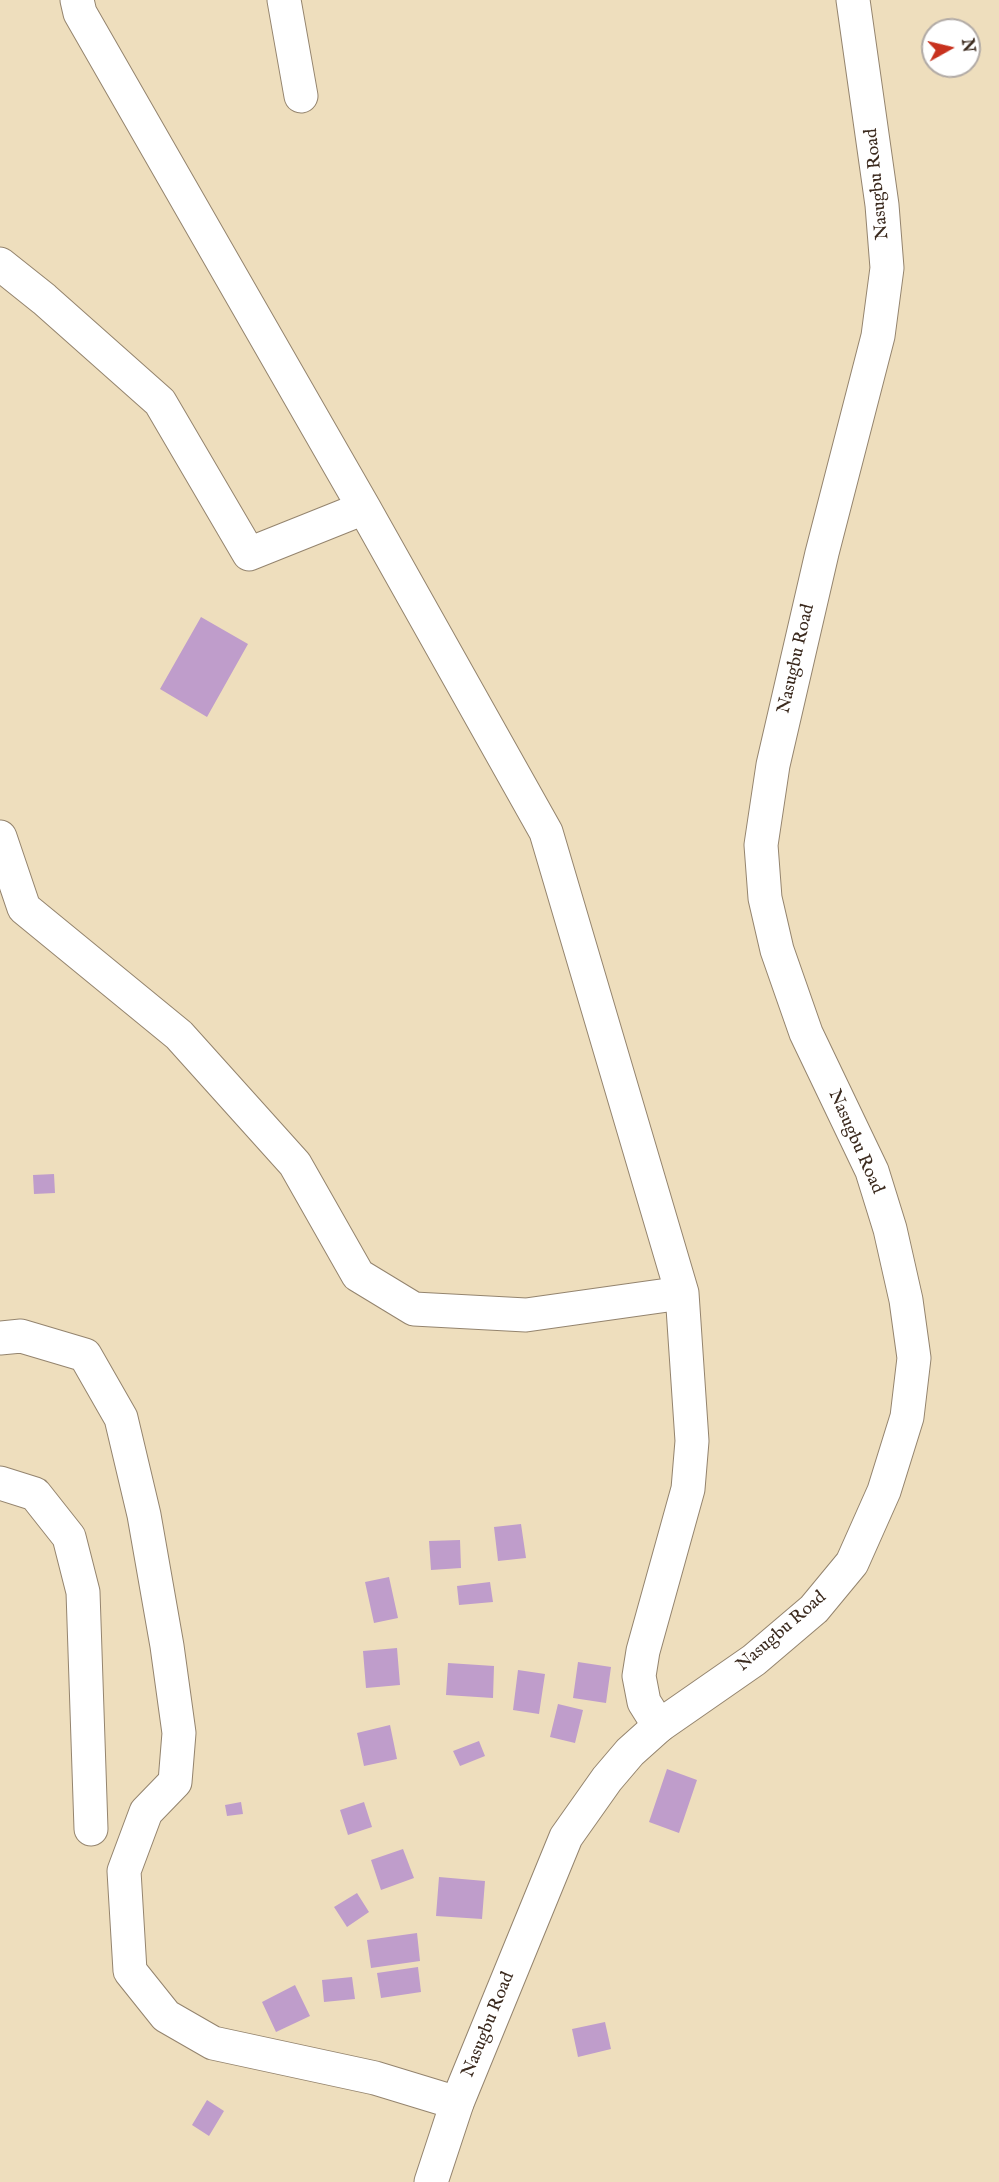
<!DOCTYPE html>
<style>
body{margin:0}
#map{position:relative;width:999px;height:2182px;overflow:hidden;background:#eedebd;font-family:"IM FELL English",serif}
canvas{display:block}
.north{position:absolute;left:921px;top:18px;width:60px;height:60px;box-sizing:border-box;background:#fff;border:2px solid #b1aaa5;border-radius:50%;rotate:82deg;font-size:16px;font-weight:700;line-height:24px;text-align:center;color:#3b2a1e}
.north::after{content:'';display:block;margin:auto;width:21px;height:27px;background:#c8321e;clip-path:polygon(50% 0,100% 100%,50% 72%,0 100%)}
</style>
<div id="map">
<canvas width="999" height="2182"></canvas>
<div class="north">N</div>
</div>
<script>
const ctx = document.querySelector('canvas').getContext('2d');
ctx.lineJoin = 'round';
function paint(path, color) {
  ctx.fillStyle = color;
  ctx.fill(path, 'evenodd');
}
function toPath(rows) {
  const path = new Path2D();
  for (const r of rows) {
    path.moveTo(r[0], r[1]);
    for (let i = 2; i < r.length; i += 2) path.lineTo(r[i], r[i + 1]);
  }
  return path;
}
function trace(path, color, width, dash) {
  ctx.strokeStyle = color;
  ctx.lineWidth = width;
  ctx.lineCap = dash ? 'butt' : 'round';
  ctx.setLineDash(dash || []);
  ctx.stroke(path);
}
function label(font, color, halo, rows, align = 'center') {
  ctx.font = font + ' "IM FELL English",serif';
  ctx.lineWidth = 4.5;
  ctx.setLineDash([]);
  ctx.textBaseline = 'middle';
  ctx.strokeStyle = halo;
  ctx.fillStyle = color;
  for (const [text, x, y, turn = 0] of rows) {
    ctx.save();
    ctx.translate(x, y);
    ctx.rotate((+turn || 0) * Math.PI / 180);
    ctx.textAlign = isNaN(turn) ? turn : align;
    if (halo) ctx.strokeText(text, 0, 0);
    ctx.fillText(text, 0, 0);
    ctx.restore();
  }
}
paint(toPath([
 [201,617,248,644,207,717,160,689],
 [54,1174,55,1193,34,1194,33,1175],
 [521,1524,526,1558,498,1561,494,1527],
 [460,1540,461,1568,431,1570,429,1541],
 [389,1577,398,1618,374,1623,365,1582],
 [490,1582,493,1602,459,1605,457,1586],
 [397,1648,400,1685,366,1688,363,1651],
 [578,1662,611,1667,606,1703,573,1698],
 [448,1663,494,1666,493,1698,446,1695],
 [518,1670,545,1674,539,1714,513,1710],
 [558,1704,583,1710,575,1743,550,1737],
 [390,1725,397,1759,364,1766,357,1733],
 [479,1741,485,1756,460,1766,453,1751],
 [667,1769,697,1780,679,1833,649,1822],
 [241,1802,243,1814,227,1816,225,1805],
 [364,1802,372,1827,348,1835,340,1810],
 [403,1849,414,1878,381,1890,371,1860],
 [439,1877,485,1881,482,1919,436,1916],
 [357,1893,369,1912,347,1927,334,1907],
 [417,1933,420,1961,371,1968,367,1940],
 [418,1967,421,1992,381,1998,377,1973],
 [352,1977,355,1999,324,2002,322,1980],
 [295,1985,310,2016,276,2032,262,2002],
 [605,2022,611,2049,578,2057,572,2029],
 [207,2100,224,2111,209,2136,192,2125]
]), '#bf9dcb');
const minor = toPath([
 [77,0,80,13,364,508,546,832,682,1293,692,1441,688,1489,643,1651,639,1676,644,1702,659,1726],
 [284,0,301,96],
 [0,264,44,299,160,402,249,554,364,508],
 [0,837,24,908,179,1035,295,1164,358,1275,414,1309,526,1315,682,1293],
 [0,1338,21,1336,85,1355,121,1418,144,1515,167,1646,179,1733,175,1782,146,1812,124,1871,130,1971,166,2016,213,2043,375,2078,457,2103],
 [0,1483,35,1494,69,1537,83,1592,91,1829]
]);
const major = toPath([
 [431,2182,457,2103,566,1837,607,1779,630,1752,659,1726,754,1660,814,1609,852,1563,884,1491,907,1417,914,1358,906,1300,890,1229,872,1171,806,1033,777,950,765,898,761,845,773,765,822,553,878,336,887,268,882,205,853,0]
]);
trace(minor, '#94846e', 35);
trace(major, '#94846e', 35);
trace(minor, '#fff', 33);
trace(major, '#fff', 33);
label('18px', '#3b2a1e', '#fff', [
 ["Nasugbu Road",878,184,-96],
 ["Nasugbu Road",797,659,-77],
 ["Nasugbu Road",855,1142,66],
 ["Nasugbu Road",782,1632,-41],
 ["Nasugbu Road",489,2025,-68]
]);
</script>
